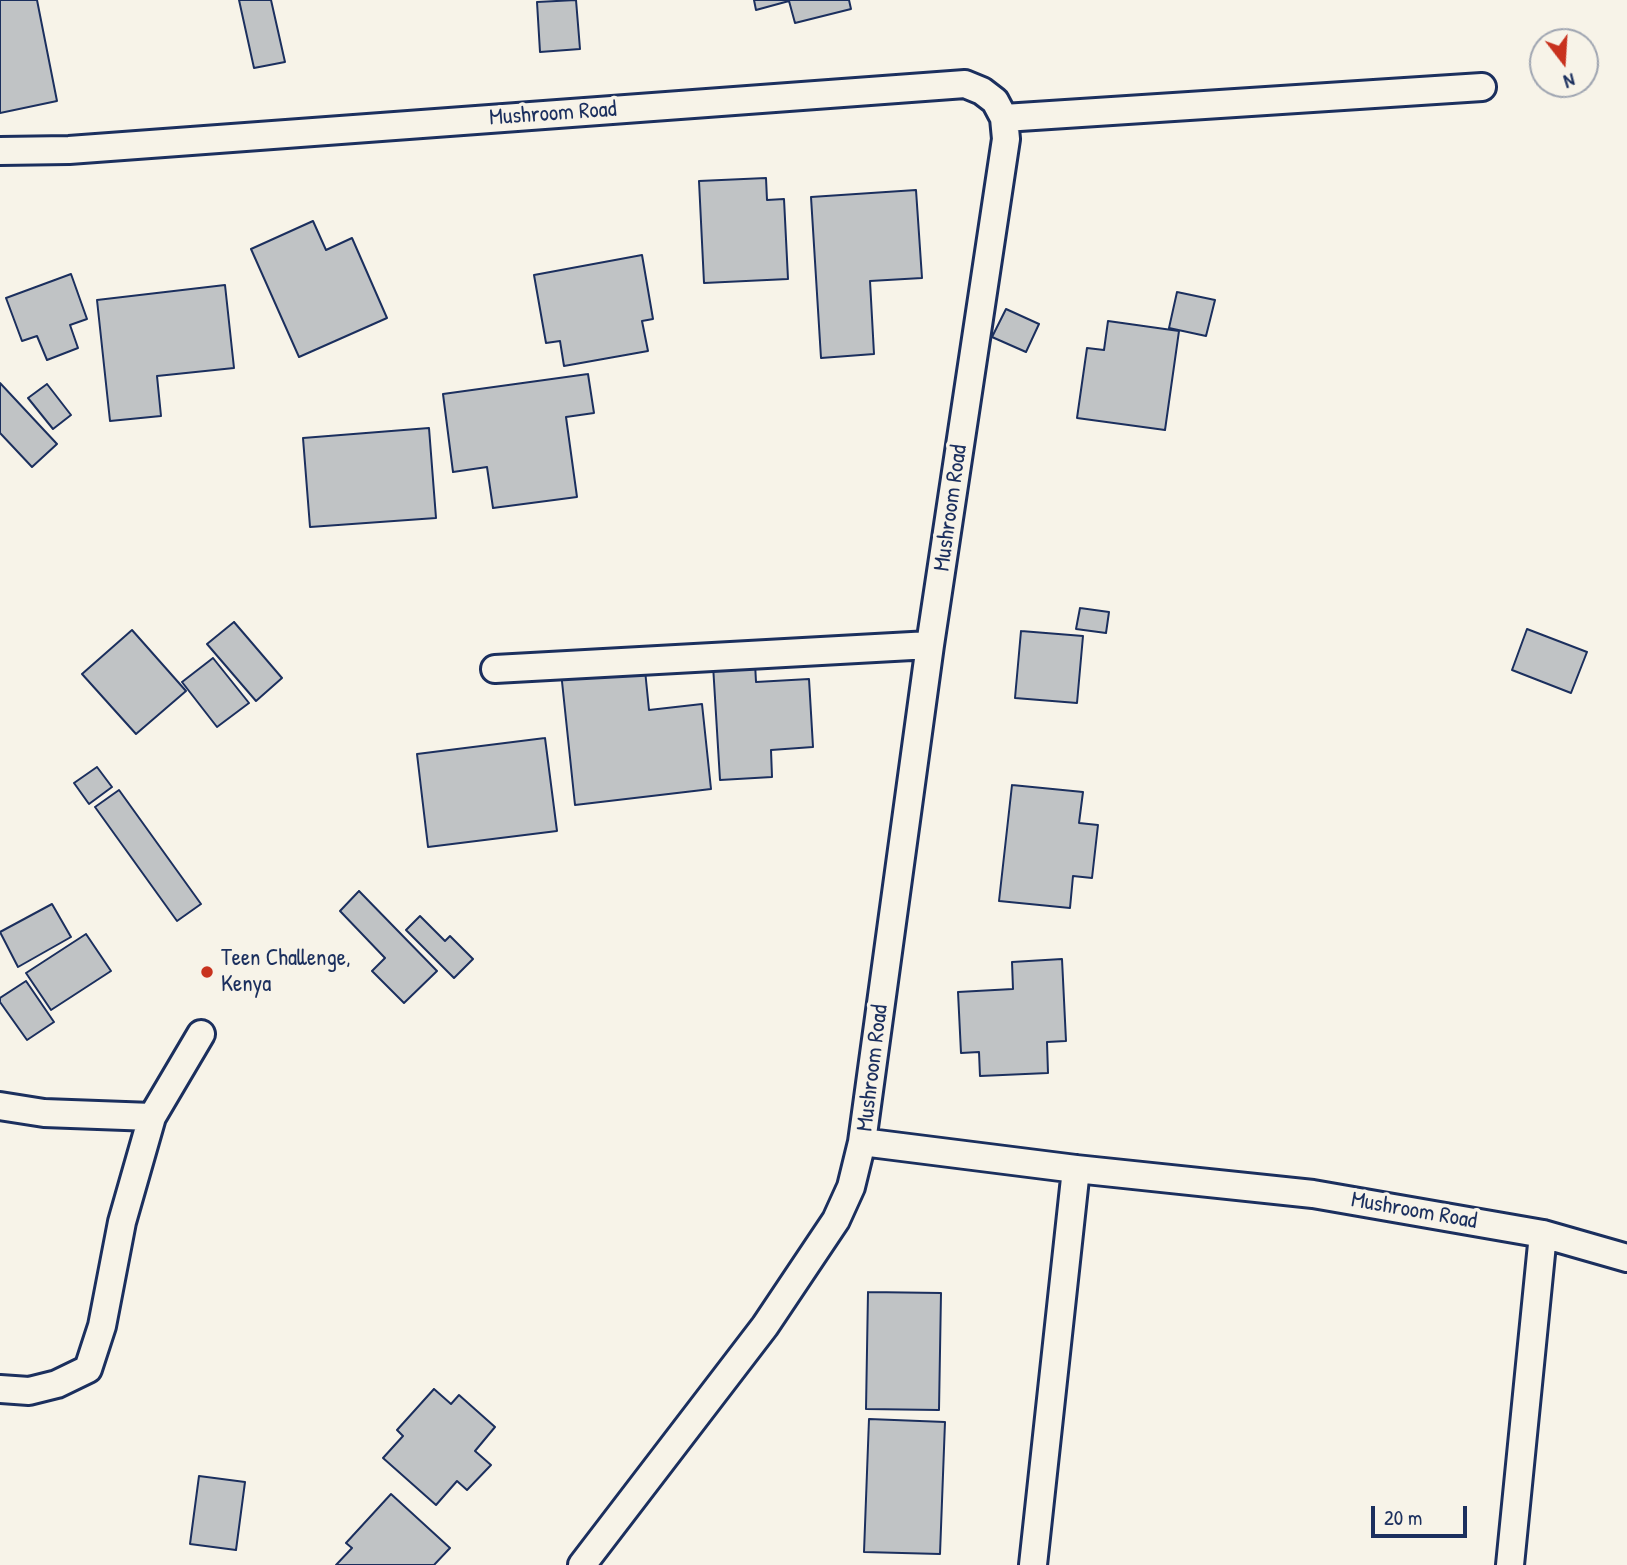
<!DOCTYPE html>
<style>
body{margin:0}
#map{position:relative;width:1627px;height:1565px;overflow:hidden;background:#f7f3e8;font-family:"Patrick Hand",sans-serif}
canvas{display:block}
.north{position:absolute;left:1529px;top:28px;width:70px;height:70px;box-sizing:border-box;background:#f7f3e8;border:2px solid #9fa5b1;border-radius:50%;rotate:163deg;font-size:19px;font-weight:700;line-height:28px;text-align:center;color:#1b2f5e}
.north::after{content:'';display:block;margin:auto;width:24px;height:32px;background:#c8321e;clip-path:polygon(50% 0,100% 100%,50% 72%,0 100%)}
.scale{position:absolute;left:1371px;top:1506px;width:96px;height:32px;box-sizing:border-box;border:4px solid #1b2f5e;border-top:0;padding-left:9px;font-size:21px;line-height:24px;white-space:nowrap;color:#1b2f5e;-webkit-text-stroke:5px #f7f3e8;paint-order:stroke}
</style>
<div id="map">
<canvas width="1627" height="1565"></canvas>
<div class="north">N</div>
<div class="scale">20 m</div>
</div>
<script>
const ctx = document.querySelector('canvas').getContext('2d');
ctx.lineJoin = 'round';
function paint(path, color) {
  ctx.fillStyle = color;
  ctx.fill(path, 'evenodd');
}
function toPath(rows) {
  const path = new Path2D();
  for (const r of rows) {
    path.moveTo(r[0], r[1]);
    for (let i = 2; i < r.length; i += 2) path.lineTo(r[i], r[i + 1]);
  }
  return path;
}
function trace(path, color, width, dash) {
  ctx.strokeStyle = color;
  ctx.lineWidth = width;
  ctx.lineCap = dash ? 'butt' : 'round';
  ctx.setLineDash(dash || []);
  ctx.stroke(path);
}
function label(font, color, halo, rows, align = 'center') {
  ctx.font = font + ' "Patrick Hand",sans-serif';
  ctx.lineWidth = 7;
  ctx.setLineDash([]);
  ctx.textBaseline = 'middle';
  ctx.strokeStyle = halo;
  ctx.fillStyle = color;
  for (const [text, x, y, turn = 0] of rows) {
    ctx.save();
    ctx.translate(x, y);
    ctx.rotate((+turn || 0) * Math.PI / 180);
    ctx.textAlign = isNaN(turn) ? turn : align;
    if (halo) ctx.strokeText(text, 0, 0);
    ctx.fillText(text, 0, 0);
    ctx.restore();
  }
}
const building = toPath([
 [0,0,37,0,57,101,0,113,0,0],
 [239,0,271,0,285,62,254,68,239,0],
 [576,0,580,49,540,52,537,2,576,0],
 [754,0,849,0,851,9,795,23,789,1,756,10,754,0],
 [766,178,767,200,784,199,788,279,704,283,699,181,766,178],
 [916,190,922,278,870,281,874,354,821,358,811,197,916,190],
 [313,221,326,250,352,238,387,318,299,357,251,249,313,221],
 [642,255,653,319,642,321,648,351,564,366,560,341,546,343,534,275,642,255],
 [71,274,87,319,70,325,78,348,47,360,37,336,22,341,6,298,71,274],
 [225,285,234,368,157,376,161,416,110,421,97,300,225,285],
 [1177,292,1215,300,1206,336,1169,328,1177,292],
 [1006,309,1039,324,1026,352,992,337,1006,309],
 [1108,321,1179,331,1165,430,1077,418,1087,348,1104,350,1108,321],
 [588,374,594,413,566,417,577,497,493,508,487,467,453,472,443,394,588,374],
 [0,383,57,444,32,467,0,433,0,383],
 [47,384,71,415,53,429,28,398,47,384],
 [429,428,436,518,310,527,303,438,429,428],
 [1080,608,1109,612,1106,633,1076,629,1080,608],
 [234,622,282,678,256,701,207,644,234,622],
 [1527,629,1587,652,1571,693,1512,670,1527,629],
 [132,630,186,691,136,734,82,674,132,630],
 [1021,631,1083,636,1077,703,1015,698,1021,631],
 [213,658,249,703,217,727,182,682,213,658],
 [755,663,756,682,809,679,813,747,771,750,772,777,720,780,713,665,755,663],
 [645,670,649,710,702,704,711,789,575,805,561,672,645,670],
 [545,738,557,831,428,847,417,754,545,738],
 [97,767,112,787,89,804,74,783,97,767],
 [1012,785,1083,792,1079,823,1098,825,1092,878,1073,876,1070,908,999,901,1012,785],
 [119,790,201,904,177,921,95,807,119,790],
 [359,891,437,971,404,1003,372,971,385,958,340,911,359,891],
 [52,904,71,937,18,967,0,932,52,904],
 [420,916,445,941,450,936,473,959,454,978,406,930,420,916],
 [86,934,111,971,51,1010,26,973,86,934],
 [1062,959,1066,1041,1047,1042,1048,1073,980,1076,979,1052,961,1053,958,992,1013,989,1012,962,1062,959],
 [26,981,54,1022,27,1040,0,1002,0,998,26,981],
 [868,1292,941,1293,939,1410,866,1409,868,1292],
 [434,1389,451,1404,459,1395,495,1427,475,1451,491,1465,467,1490,457,1481,436,1505,383,1458,403,1436,397,1430,434,1389],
 [869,1419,945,1422,940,1554,864,1552,869,1419],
 [199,1476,245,1482,236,1550,190,1544,199,1476],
 [391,1494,450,1548,434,1565,336,1565,352,1548,346,1543,391,1494]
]);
paint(building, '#c0c3c5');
trace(building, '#1b2f5e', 2);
const minor = toPath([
 [1004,118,1482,87],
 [0,151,69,150,965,84,982,91,995,101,1004,118,1006,139,930,645,862,1142,1076,1169,1313,1194,1543,1234,1627,1258],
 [495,669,930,645],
 [0,1106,44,1113,152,1117],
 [0,1389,29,1391,57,1384,88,1369,102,1326,122,1222,152,1117,201,1034],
 [582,1565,765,1326,836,1220,851,1187,862,1142],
 [1033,1565,1076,1169],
 [1510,1565,1543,1234]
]);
trace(minor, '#1b2f5e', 32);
trace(minor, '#f7f3e8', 26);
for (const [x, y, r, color] of [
 [207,972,7,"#c8321e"]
]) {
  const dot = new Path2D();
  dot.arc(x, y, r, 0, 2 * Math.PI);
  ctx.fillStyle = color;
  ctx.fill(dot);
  trace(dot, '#f7f3e8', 2.5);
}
label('23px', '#1b2f5e', '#f7f3e8', [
 ["Mushroom Road",553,114,-4],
 ["Mushroom Road",951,508,-82],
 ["Mushroom Road",873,1068,-83],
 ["Mushroom Road",1414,1211,10]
]);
label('23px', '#1b2f5e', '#f7f3e8', [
 ["Teen Challenge,",221,959],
 ["Kenya",221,985]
], 'left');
</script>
